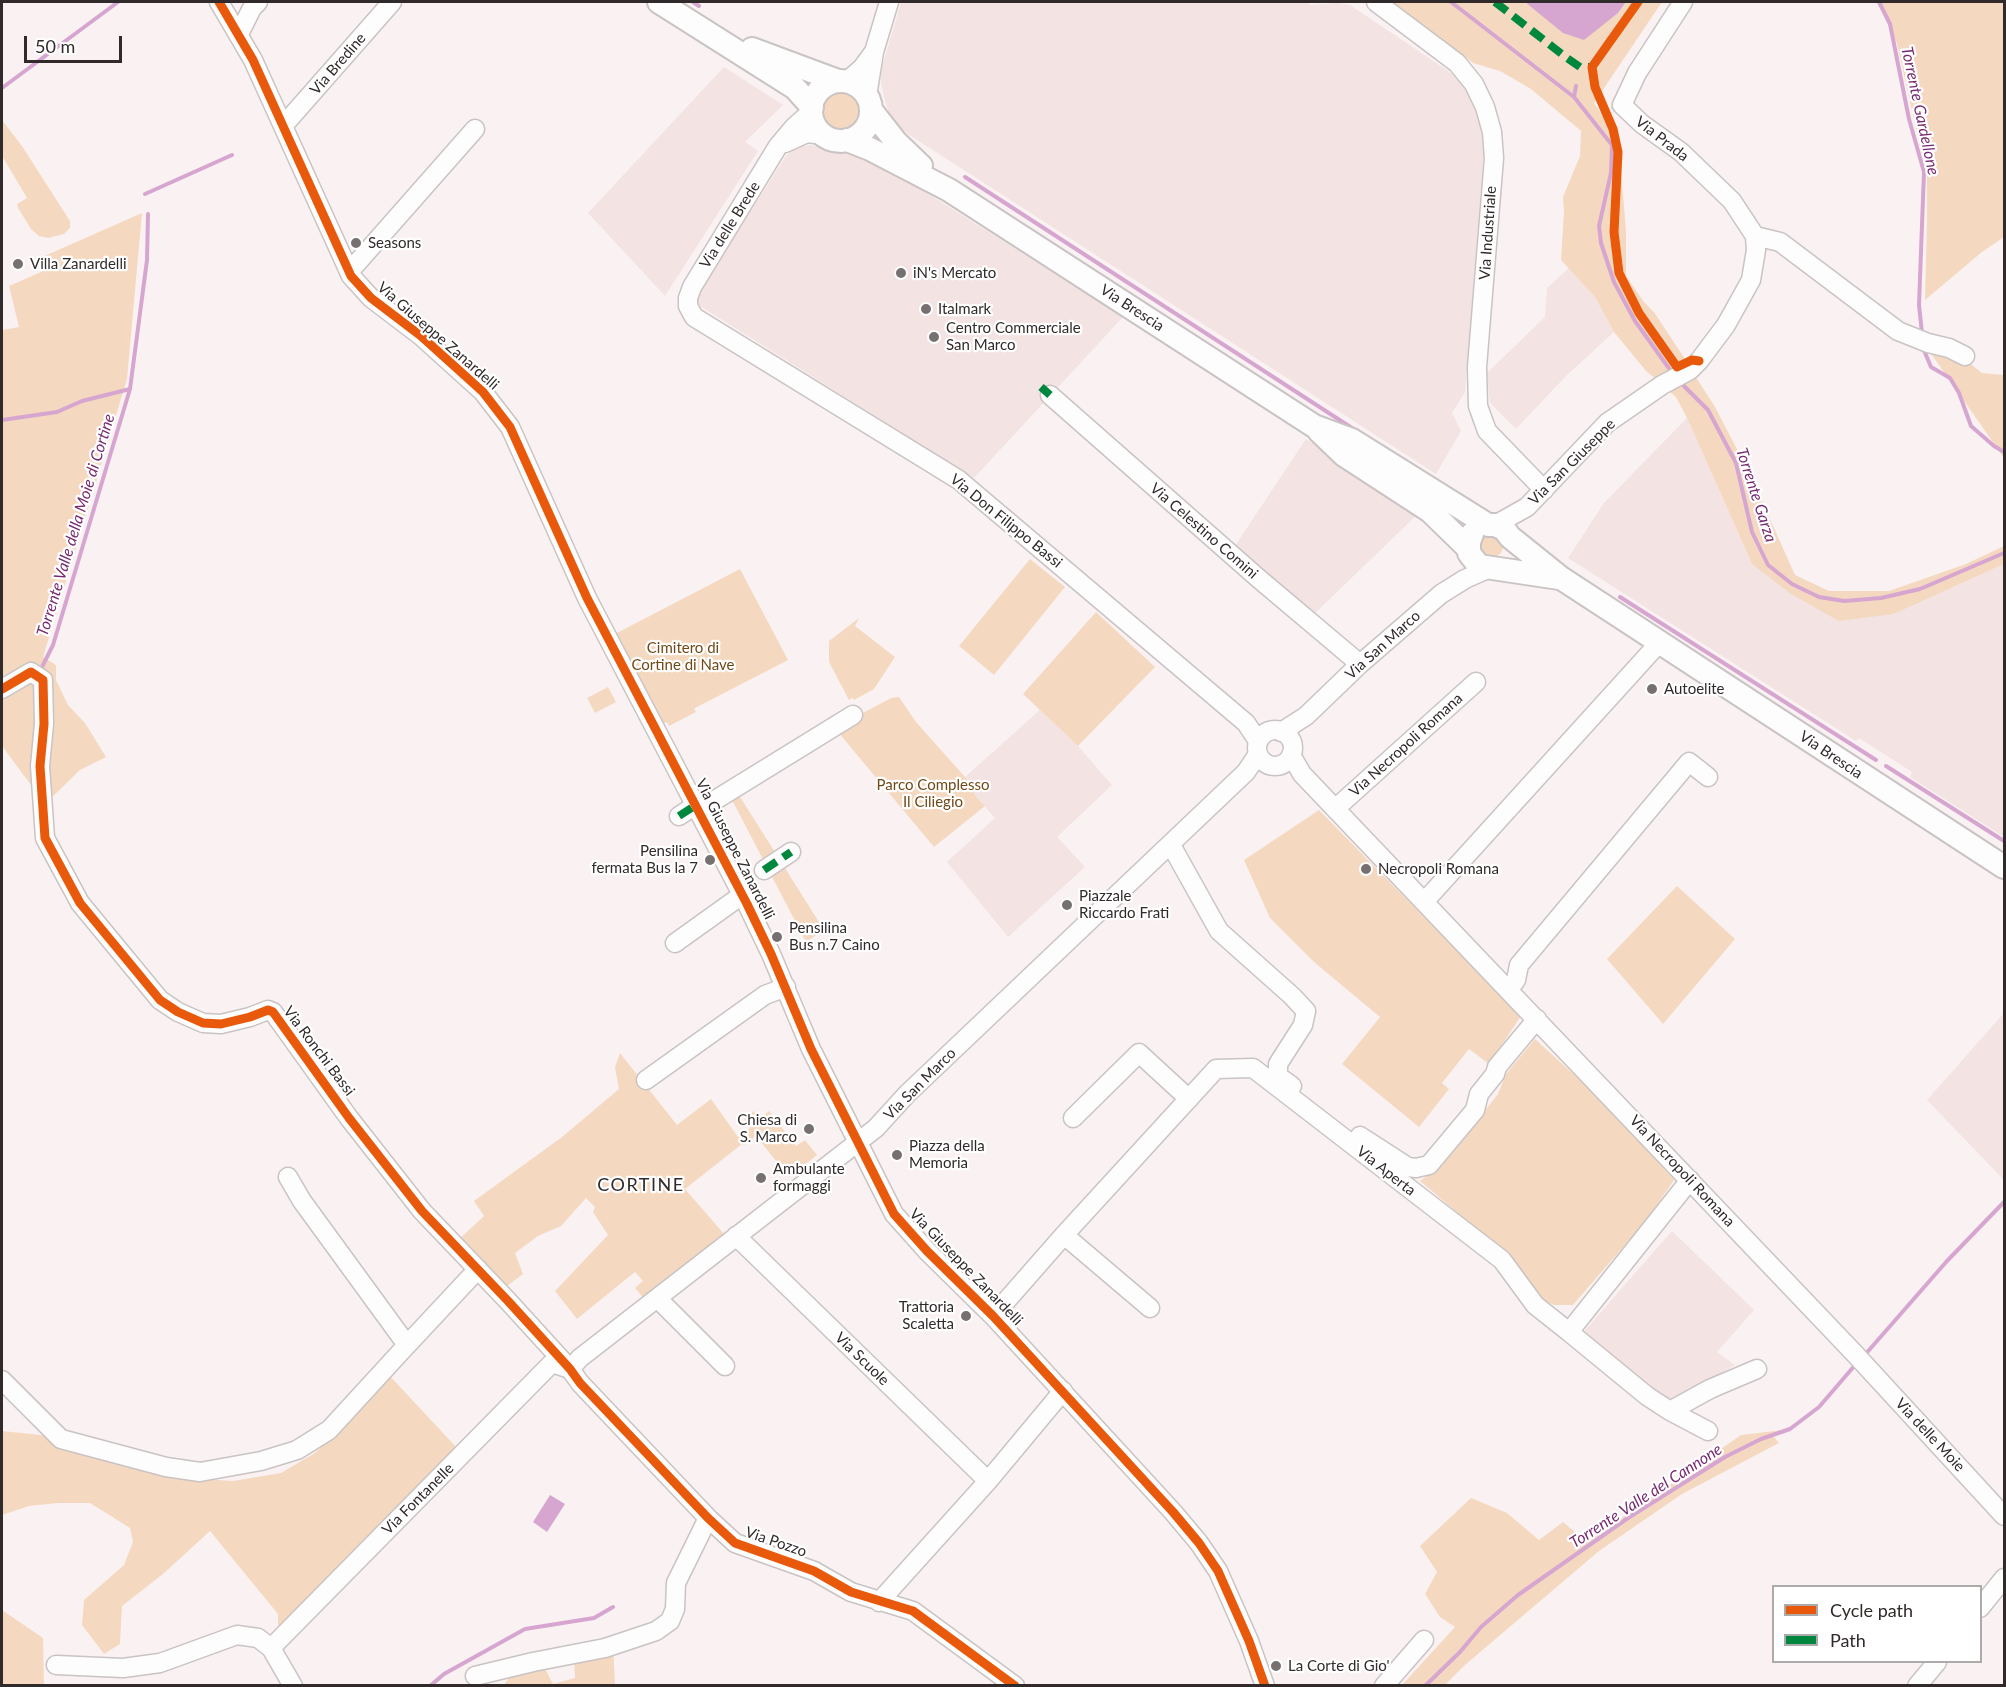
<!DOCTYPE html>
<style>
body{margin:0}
#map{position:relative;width:2006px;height:1687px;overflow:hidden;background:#faf2f2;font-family:Lato,sans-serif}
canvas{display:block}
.frame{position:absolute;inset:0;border:3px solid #312a2a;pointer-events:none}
.legend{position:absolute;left:1772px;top:1585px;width:210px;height:78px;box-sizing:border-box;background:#fff;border:2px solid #adaaaa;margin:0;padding:8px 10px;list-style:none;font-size:18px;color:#312a2a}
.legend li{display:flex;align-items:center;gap:12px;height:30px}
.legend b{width:30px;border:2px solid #adaaaa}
.scale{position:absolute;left:24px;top:36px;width:98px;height:27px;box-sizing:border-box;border:3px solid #312a2a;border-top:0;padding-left:8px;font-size:18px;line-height:21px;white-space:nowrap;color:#312a2a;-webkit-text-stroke:4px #fff;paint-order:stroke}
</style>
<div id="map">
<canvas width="2006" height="1687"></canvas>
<div class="frame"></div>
<ul class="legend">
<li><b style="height:8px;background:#e8590c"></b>Cycle path</li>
<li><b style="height:8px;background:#00873e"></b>Path</li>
</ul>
<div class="scale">50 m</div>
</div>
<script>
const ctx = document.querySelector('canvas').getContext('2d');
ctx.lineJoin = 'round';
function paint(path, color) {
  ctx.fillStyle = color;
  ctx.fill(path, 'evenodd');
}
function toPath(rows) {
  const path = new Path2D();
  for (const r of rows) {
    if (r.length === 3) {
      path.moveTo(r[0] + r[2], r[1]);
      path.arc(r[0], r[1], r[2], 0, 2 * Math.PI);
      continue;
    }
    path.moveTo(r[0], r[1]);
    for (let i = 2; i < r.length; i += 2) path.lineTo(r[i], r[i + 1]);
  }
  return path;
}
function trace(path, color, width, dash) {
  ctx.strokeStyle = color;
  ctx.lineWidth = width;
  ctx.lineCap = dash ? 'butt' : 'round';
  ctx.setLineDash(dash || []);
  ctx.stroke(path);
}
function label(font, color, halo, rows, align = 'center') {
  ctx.font = font + ' Lato,sans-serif';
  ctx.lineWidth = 4.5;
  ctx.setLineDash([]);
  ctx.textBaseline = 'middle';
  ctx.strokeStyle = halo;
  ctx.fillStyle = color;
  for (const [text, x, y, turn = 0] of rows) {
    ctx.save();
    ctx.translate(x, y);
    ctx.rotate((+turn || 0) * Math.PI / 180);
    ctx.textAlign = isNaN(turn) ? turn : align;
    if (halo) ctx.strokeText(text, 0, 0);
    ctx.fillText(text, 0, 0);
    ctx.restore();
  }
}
paint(toPath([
 [901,2,1306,2,1311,5,1338,3,1350,5,1454,75,1463,85,1476,109,1480,122,1484,149,1465,392,1452,413,1461,431,1436,474,894,125,886,105,881,82,881,71],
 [724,67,783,105,745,142,758,151,665,296,588,213],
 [809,145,836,149,859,150,1123,317,974,478,700,306,695,298,786,156,795,148],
 [1569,268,1595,297,1614,332,1566,376,1516,429,1490,403,1487,373,1545,317,1547,288],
 [1687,418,1752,564,1894,614,2004,564,2004,837,1910,777,1912,772,1859,738,1856,741,1568,558,1604,503],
 [1306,439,1421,511,1311,617,1233,549],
 [1040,710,1078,746,1112,785,1057,837,1085,867,1008,937,947,862,995,818,977,798,965,777],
 [2004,1013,2004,1180,1927,1100],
 [1672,1231,1754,1310,1717,1352,1735,1365,1669,1405,1580,1336]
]), '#f3e3e3');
paint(toPath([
 [1391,2,1525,2,1544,16,1618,13,1626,2,1662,2,1594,103,1620,141,1622,183,1626,231,1626,276,1644,302,1654,312,1685,359,1656,379,1646,371,1614,332,1595,297,1561,260,1564,211,1563,197,1580,156,1581,131,1531,89,1500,71,1473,63],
 [1876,2,2004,2,2004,237,1982,252,1925,300,1927,221,1927,177,1897,44,1886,15],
 [841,111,20],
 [2,120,22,146,70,221,70,228,64,234,48,238,39,236,31,229,18,208,17,204,27,198,2,156],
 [142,213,127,379,43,657,56,665,56,680,68,705,85,723,106,757,80,770,45,804,2,746,2,330,19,327,9,286,41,272,40,258],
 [1945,354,1963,358,1982,373,2004,375,2004,458,1932,355],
 [1694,374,1715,407,1749,472,1795,575,1829,591,1889,591,1966,564,2004,546,2004,564,1894,614,1839,621,1791,594,1752,564,1687,418,1676,397,1665,388],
 [1491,546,12],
 [1030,559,1065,587,994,675,959,646],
 [740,569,788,660,697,707,694,709,696,712,669,726,667,722,660,725,613,635],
 [1096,612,1155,667,1078,746,1023,694],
 [859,618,855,626,895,657,874,689,854,700,853,698,849,700,829,662,829,641],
 [608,687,616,702,595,713,587,698],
 [899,697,916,722,965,777,977,798,985,806,934,847,838,732,861,714,891,698],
 [737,792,824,930,806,942,730,796],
 [1319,810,1521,1016,1489,1064,1469,1049,1442,1083,1449,1089,1419,1127,1342,1064,1380,1017,1314,962,1270,918,1244,860],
 [1677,886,1735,939,1663,1024,1607,959],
 [1535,1039,1594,1093,1674,1180,1648,1218,1573,1305,1554,1305,1541,1299,1508,1255,1420,1181,1443,1164,1498,1094,1506,1074],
 [620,1053,677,1125,711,1099,738,1137,750,1128,744,1119,754,1111,757,1115,762,1117,769,1111,796,1146,805,1140,817,1155,789,1177,756,1136,744,1145,742,1144,685,1189,725,1235,645,1300,635,1288,643,1281,635,1272,577,1319,555,1291,608,1235,593,1212,595,1207,586,1198,561,1226,538,1236,515,1253,523,1274,507,1286,482,1269,455,1243,484,1216,474,1201,562,1137,619,1089,615,1067],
 [388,1374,458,1449,278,1632,278,1614,210,1531,163,1574,122,1606,120,1644,104,1654,82,1625,84,1600,124,1565,133,1542,130,1528,90,1503,58,1503,29,1506,2,1515,2,1431,41,1435,72,1447,189,1478,233,1481,281,1473,315,1453,354,1415],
 [1783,1430,1773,1436,1779,1443,1682,1494,1599,1551,1465,1665,1445,1685,1402,1685,1455,1627,1440,1617,1425,1594,1437,1572,1420,1546,1471,1498,1507,1513,1539,1540,1563,1522,1587,1542,1741,1435],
 [2,1610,43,1638,44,1685,2,1685],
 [613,1642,615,1685,503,1686,519,1665,541,1661,553,1684,575,1678,574,1658]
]), '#f4d9c0');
paint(toPath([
 [1525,2,1626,2,1618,13,1584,40,1563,33],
 [550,1495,565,1504,547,1532,533,1522]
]), '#d6a6d0');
trace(toPath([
 [693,2,699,6],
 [1451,2,1574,97,1612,145,1611,173,1599,226,1601,243,1614,282,1635,321,1673,374],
 [1879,2,1890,24,1909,119,1924,172,1919,305,1922,333],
 [2,88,118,2],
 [1574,97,1576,86],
 [965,177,1355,430],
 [145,194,232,155],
 [1923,348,1931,367,1950,378,1959,393,1971,426,1994,446,2004,452],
 [1680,382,1708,410,1736,463,1752,532,1768,565,1792,584,1819,597,1844,601,1881,598,1920,589,2004,553],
 [2,420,57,412,82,401,130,389,147,260,148,214],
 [1620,597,1876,760],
 [42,667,53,645,130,389],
 [1886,766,2004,841],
 [1863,1357,1947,1261,2004,1202],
 [430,1686,444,1674,525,1629,594,1618,613,1607],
 [1425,1686,1460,1652,1481,1627,1518,1595,1628,1518,1725,1457,1761,1439,1790,1429,1819,1407,1856,1364]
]), '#d6a6d0', 4);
const minor = toPath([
 [219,2,253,60,351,276,371,298,421,336,483,392,510,427,587,598,747,904,771,954,811,1049,894,1214,927,1251,993,1316,1173,1512,1199,1543,1218,1571,1249,1641,1265,1686],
 [1376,2,1457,63,1474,84,1485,107,1492,132,1494,158,1477,367,1478,406,1487,431,1544,490],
 [239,34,252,8,258,2],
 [847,81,862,68,873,53],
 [867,96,874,52,889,2],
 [812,111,794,127,778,146,692,287,688,298,688,306,694,317,959,480,1246,723,1258,741],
 [283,126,392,2],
 [785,143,807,133,824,135],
 [1755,236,1780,242,1898,331,1928,343,1949,348,1965,356],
 [349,272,475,129],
 [1050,395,1258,578,1360,664],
 [1495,525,1527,507,1607,423,1662,385,1690,370,1699,361,1726,325,1751,280,1756,250,1755,236,1732,201,1681,152,1642,124,1622,105,1637,73,1683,2],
 [2,689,31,672,43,680,44,724,40,766,45,838,80,903,160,1000,178,1012,203,1023,221,1024,250,1017,268,1010,273,1012,349,1118,422,1211,508,1301,570,1369,580,1383,708,1518,735,1543,814,1571,851,1592,913,1611,1015,1686],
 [1275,748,18],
 [1281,732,1306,716,1360,664,1441,594,1465,579,1490,568],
 [1291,755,1302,774,1855,1354,2004,1516],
 [1336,808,1476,682],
 [699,810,853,715],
 [679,816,696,805],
 [1171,845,1219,931,1292,996,1306,1011,1303,1025,1278,1064,1278,1076,1292,1086],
 [764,870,791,852],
 [1424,902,1659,643],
 [675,943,742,895],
 [1509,989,1516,980,1519,965,1689,762,1708,777],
 [646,1080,765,995,786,987],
 [1073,1118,1139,1053,1189,1099],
 [1360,1136,1408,1167,1416,1168,1429,1165,1475,1110,1479,1094,1495,1074,1497,1067,1537,1019],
 [288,1177,302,1201,407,1345,478,1269],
 [1064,1235,1150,1308],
 [736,1236,988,1481],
 [657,1298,725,1366],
 [993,1316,1064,1235,1216,1069,1253,1068,1502,1260,1535,1305,1569,1332,1690,1180],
 [1569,1332,1647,1396,1670,1411,1708,1431],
 [570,1369,580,1358,876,1128,907,1094,1246,772,1258,754],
 [2,1380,61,1439,166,1467,200,1472,261,1461,297,1450,329,1430,407,1345],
 [1670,1411,1710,1389,1757,1369],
 [879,1602,988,1481,1063,1391],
 [1980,1608,2004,1578],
 [271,1648,293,1686],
 [56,1665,123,1668,160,1663,237,1635,258,1638,271,1648,552,1363,570,1369],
 [475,1676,533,1662,605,1648,656,1631,670,1621,675,1609,676,1583,708,1518],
 [1384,1686,1424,1640],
 [1917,1686,1937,1662]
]);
const major = toPath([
 [659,2,795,88,812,107],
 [752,49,838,81],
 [841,111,30],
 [871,110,896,142,921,166],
 [847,140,870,149,949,190,1314,426,1352,440,1488,525,1495,525,1504,529,1510,537,1561,578,2004,867],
 [1319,431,1344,455,1430,511,1468,548],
 [1472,534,1469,542,1469,553,1479,566,1559,578]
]);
trace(minor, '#cac3c3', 21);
trace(major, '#cac3c3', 26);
trace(minor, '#fefdfd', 18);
trace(major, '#fefdfd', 22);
trace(toPath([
 [1495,2,1567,58,1580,67,1592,67],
 [1041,387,1050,395],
 [679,816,696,805],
 [764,870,791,852]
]), '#00873e', 8, [15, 8]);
trace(toPath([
 [219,2,253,60,351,276,371,298,421,336,483,392,510,427,587,598,747,904,771,954,811,1049,894,1214,927,1251,993,1316,1173,1512,1199,1543,1218,1571,1249,1641,1265,1686],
 [1638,2,1592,67,1595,87,1613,129,1618,152,1614,232,1619,273,1639,313,1677,367,1692,360,1699,361],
 [2,689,31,672,43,680,44,724,40,766,45,838,80,903,160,1000,178,1012,203,1023,221,1024,250,1017,268,1010,273,1012,349,1118,422,1211,508,1301,570,1369,580,1383,708,1518,735,1543,814,1571,851,1592,913,1611,1015,1686]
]), '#e8590c', 9);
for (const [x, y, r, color] of [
 [356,243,6,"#777070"],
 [18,264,6,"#777070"],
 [901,273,6,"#777070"],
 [926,309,6,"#777070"],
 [934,337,6,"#777070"],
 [1652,689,6,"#777070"],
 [710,860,6,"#777070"],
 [1366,869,6,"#777070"],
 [1067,905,6,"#777070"],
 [777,937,6,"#777070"],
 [809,1129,6,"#777070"],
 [897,1155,6,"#777070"],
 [761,1178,6,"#777070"],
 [966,1316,6,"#777070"],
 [1276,1666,6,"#777070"]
]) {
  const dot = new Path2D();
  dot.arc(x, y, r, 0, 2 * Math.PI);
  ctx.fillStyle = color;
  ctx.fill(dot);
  trace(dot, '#fff', 2);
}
label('15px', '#312a2a', '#fff', [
 ["Via Bredine",338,64,-49],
 ["Via Prada",1662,139,38],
 ["Via delle Brede",730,225,-58],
 ["Via Industriale",1488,233,-86],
 ["Via Brescia",1132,308,33],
 ["Via Giuseppe Zanardelli",438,336,41],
 ["Via San Giuseppe",1572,462,-45],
 ["Via Don Filippo Bassi",1006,521,39],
 ["Via Celestino Comini",1204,531,41],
 ["Via San Marco",1383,645,-42],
 ["Via Necropoli Romana",1406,745,-42],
 ["Via Brescia",1831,755,34],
 ["Via Giuseppe Zanardelli",735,849,63],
 ["Via Ronchi Bassi",319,1051,53],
 ["Via San Marco",920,1084,-45],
 ["Via Aperta",1386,1171,38],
 ["Via Necropoli Romana",1682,1171,47],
 ["Via Giuseppe Zanardelli",966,1267,46],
 ["Via Scuole",862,1359,44],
 ["Via delle Moie",1930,1435,47],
 ["Via Fontanelle",418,1499,-45],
 ["Via Pozzo",776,1542,19]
]);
label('15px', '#312a2a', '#fff', [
 ["Seasons",368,243],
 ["Villa Zanardelli",30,264],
 ["iN's Mercato",913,273],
 ["Italmark",938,309],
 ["Centro Commerciale",946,328],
 ["San Marco",946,345],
 ["Autoelite",1664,689],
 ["Pensilina",698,851,"right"],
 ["fermata Bus la 7",698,868,"right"],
 ["Necropoli Romana",1378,869],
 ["Piazzale",1079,896],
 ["Riccardo Frati",1079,913],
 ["Pensilina",789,928],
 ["Bus n.7 Caino",789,945],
 ["Chiesa di",797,1120,"right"],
 ["S. Marco",797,1137,"right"],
 ["Piazza della",909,1146],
 ["Memoria",909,1163],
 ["Ambulante",773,1169],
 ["formaggi",773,1186],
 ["Trattoria",954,1307,"right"],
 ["Scaletta",954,1324,"right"],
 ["La Corte di Gio'",1288,1666]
], 'left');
label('15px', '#714916', '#fff', [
 ["Cimitero di",683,648],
 ["Cortine di Nave",683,665],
 ["Parco Complesso",933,785],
 ["Il Ciliegio",933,802]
]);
label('italic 16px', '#772a72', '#fff', [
 ["Torrente Gardellone",1920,111,78],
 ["Torrente Garza",1756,495,72],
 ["Torrente Valle della Moie di Cortine",76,525,-73],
 ["Torrente Valle del Cannone",1646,1496,-33]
]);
ctx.letterSpacing = '1.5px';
label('18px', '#312a2a', '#fff', [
 ["CORTINE",641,1185]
]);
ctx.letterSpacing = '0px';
</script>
